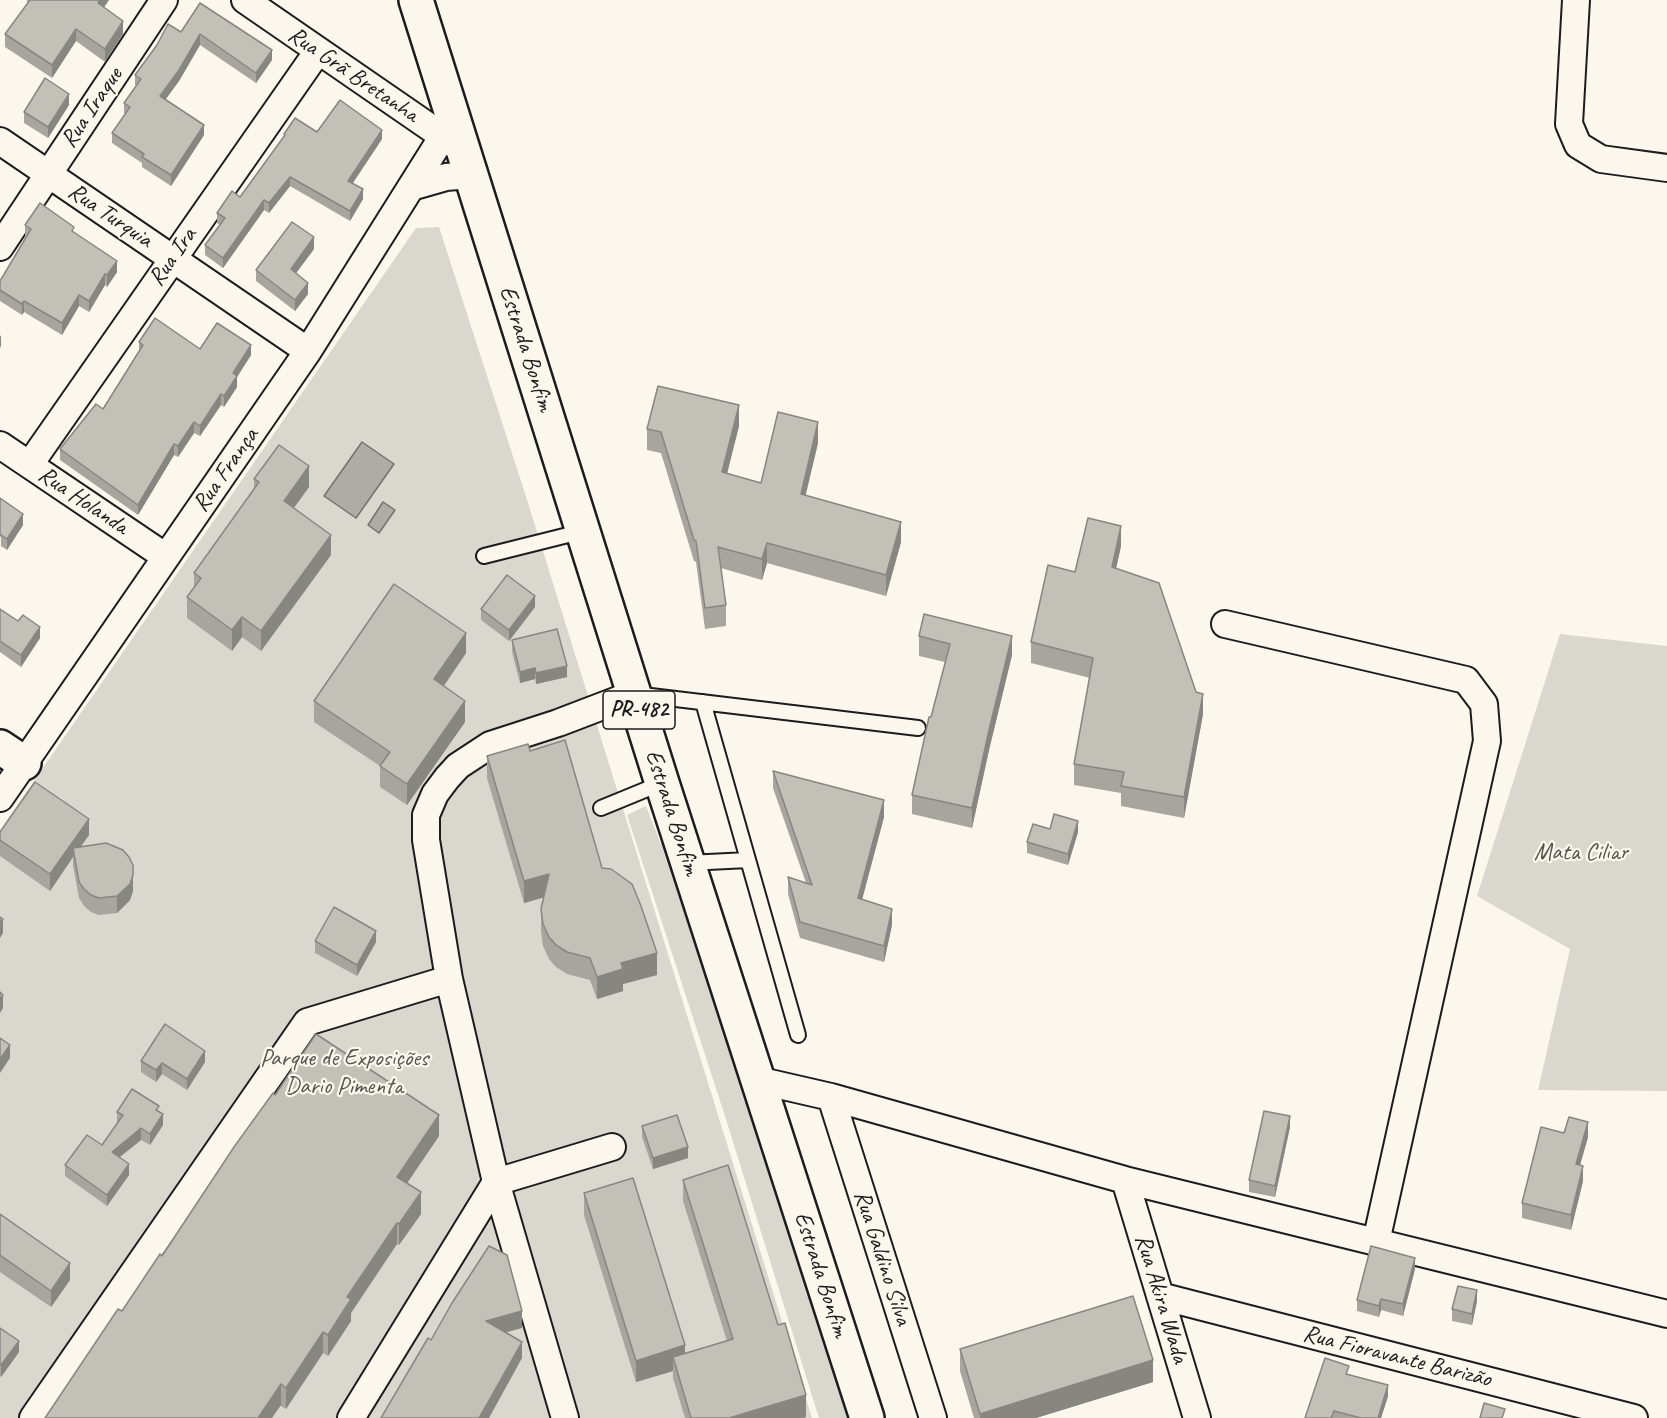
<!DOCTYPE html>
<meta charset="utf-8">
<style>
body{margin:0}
canvas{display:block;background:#fbf7ec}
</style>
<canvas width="1667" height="1418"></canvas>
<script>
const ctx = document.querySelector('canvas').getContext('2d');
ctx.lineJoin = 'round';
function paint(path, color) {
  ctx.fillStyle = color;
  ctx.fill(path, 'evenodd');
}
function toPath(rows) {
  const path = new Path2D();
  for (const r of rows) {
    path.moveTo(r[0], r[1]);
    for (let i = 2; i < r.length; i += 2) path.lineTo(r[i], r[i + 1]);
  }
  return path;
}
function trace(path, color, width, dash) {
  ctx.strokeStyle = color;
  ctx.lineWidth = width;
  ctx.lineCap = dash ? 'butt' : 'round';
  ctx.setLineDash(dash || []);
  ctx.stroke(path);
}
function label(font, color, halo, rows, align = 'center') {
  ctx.font = font + ' Caveat,sans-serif';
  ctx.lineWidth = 4.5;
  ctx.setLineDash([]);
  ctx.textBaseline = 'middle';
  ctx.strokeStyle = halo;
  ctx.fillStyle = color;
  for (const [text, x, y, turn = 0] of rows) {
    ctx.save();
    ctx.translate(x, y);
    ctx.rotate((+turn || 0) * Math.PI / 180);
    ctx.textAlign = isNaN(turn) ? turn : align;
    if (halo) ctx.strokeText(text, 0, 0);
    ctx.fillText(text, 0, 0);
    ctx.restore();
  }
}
paint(toPath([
 [439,227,529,506,812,1418,0,1418,0,830,416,228],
 [1560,634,1667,646,1667,1091,1538,1090,1570,949,1477,896],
 [646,806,660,842,668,846,852,1418,819,1418,724,1113,627,815]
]), '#dad7ce');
const water = toPath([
 [362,442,394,464,356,518,324,496,362,442],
 [383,502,395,510,379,533,368,525,383,502]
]);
paint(water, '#afaca5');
trace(water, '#74726e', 1.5);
const lane = toPath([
 [484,556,584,531],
 [634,694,918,728],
 [703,702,798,1035],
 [601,808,662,783],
 [688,863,748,860]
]);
const street = toPath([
 [245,0,457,146],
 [1576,0,1569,124,1578,145,1601,159,1667,168],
 [0,141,308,351],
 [411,187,446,177,470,175],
 [0,247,164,0],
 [0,445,166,557],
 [30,464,318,51],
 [1225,624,1466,680,1484,704,1487,741,1376,1242],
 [0,798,308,351,443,136],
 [757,1080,831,1097,1125,1180,1667,1314],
 [831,1097,933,1418],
 [1125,1180,1197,1418],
 [1160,1296,1634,1418],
 [33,1418,307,1022,449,979],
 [351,1418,496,1182,449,979,426,840,426,815,435,794,447,778,458,766,490,745,558,723,634,694],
 [565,1418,496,1182,612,1147]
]);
const secondary = toPath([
 [0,747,24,763]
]);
const primary = toPath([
 [416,0,662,783,867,1418]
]);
trace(lane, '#1c1c1c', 18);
trace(street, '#1c1c1c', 30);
trace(secondary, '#1c1c1c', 38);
trace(primary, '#1c1c1c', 38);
trace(lane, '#fbf7ec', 14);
trace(street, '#fbf7ec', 26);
trace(secondary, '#fbf7ec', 33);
trace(primary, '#fbf7ec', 33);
paint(toPath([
 [27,0,109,0,104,7,123,34,105,62,76,41,52,78,5,47,5,34,27,4],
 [200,3,272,60,256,83,200,45,179,81,165,100,204,135,171,186,142,167,142,163,112,143,112,133,126,114,124,113,124,103,136,86,135,85,135,75,181,32],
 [69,105,48,138,24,123,24,112],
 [317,132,382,139,353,183,363,199,350,221,290,186,269,213,264,210,223,268,205,255,205,245,220,225,217,223,217,213,240,197,284,137,284,134],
 [25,225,74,233,117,272,107,287,105,285,89,312,79,306,62,335,24,312,22,315,0,301,0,281,26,236,25,236],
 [314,249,296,273,308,294,295,311,256,281,256,270],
 [139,342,251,355,237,377,237,387,224,407,221,405,200,436,194,433,178,457,174,455,138,515,60,460,60,449,103,409,139,352],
 [739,426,727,474,761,483,818,443,805,495,901,542,886,596,767,563,762,580,721,568,726,605,726,626,705,629,696,562,694,561,661,453,647,450,647,429],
 [254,479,309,487,294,508,331,555,261,651,242,637,232,651,187,618,187,597,194,588,194,573,254,489],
 [0,498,23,525,7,550,1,546],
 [1121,546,1116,568,1203,714,1184,818,1121,806,1121,793,1074,785,1074,764,1090,678,1031,663,1031,642,1075,572],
 [535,607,509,641,481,620,481,609],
 [0,609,40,638,21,667,0,652],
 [919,636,1012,655,989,750,972,828,912,814,912,795,945,662,919,656],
 [512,640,567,677,536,684,535,679,520,683,512,652],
 [466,653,444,686,465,722,407,805,380,787,380,766,314,722,314,701],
 [530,751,602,868,657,975,623,984,623,991,597,999,590,980,567,974,556,967,549,959,543,946,541,931,541,909,544,897,524,903,487,778,487,756],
 [773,771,884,817,862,899,892,925,884,962,800,938,788,894,788,877,806,883,773,788],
 [1050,829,1078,832,1068,865,1027,853,1027,842],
 [0,832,89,835,80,847,133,891,130,900,117,913,99,915,91,912,84,906,79,898,73,865,73,857,50,891,0,856],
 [315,941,376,942,357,976,315,953],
 [141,1061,205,1062,187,1090,162,1074,156,1082,141,1072],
 [275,1095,439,1136,407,1183,421,1214,399,1245,397,1244,351,1313,351,1321,328,1356,323,1353,286,1409,122,1311,162,1256],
 [117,1112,159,1112,163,1125,150,1145,141,1140,120,1157,129,1175,107,1206,65,1176,65,1165,102,1145,117,1123],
 [642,1126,688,1158,653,1169,642,1137],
 [1290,1127,1275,1197,1249,1192,1249,1180],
 [1564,1133,1588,1137,1580,1165,1583,1181,1571,1230,1522,1218,1522,1203],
 [683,1180,806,1417,803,1418,685,1418,673,1378,673,1371,636,1382,584,1215,584,1193,685,1353,727,1341,683,1201],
 [0,1214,70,1280,51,1307,0,1272],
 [1415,1269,1403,1316,1381,1310,1379,1317,1357,1311,1357,1300],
 [1477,1301,1472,1325,1452,1321,1452,1309],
 [0,1328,19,1352,1,1377,0,1376],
 [960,1349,1153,1382,1036,1418,974,1418,960,1371],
 [1349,1374,1388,1396,1381,1418,1305,1418]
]), '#a8a59e');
paint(toPath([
 [100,0,109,0,98,16,98,3],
 [123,21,123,34,105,62,105,49],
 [76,29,76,41,52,78,52,65],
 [200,34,200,45,179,81,160,107,160,96],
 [272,50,272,60,256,83,256,73],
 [69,94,69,105,48,138,48,127],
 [204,125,204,135,171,186,171,175],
 [382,130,382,139,348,190,348,181],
 [290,177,290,186,269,213,269,203],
 [363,189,363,199,350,221,350,211],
 [264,200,264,210,223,268,223,258],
 [314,237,314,249,291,280,291,269],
 [117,261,117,272,107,287,107,275],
 [105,274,105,285,89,312,89,301],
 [308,283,308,294,295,311,295,300],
 [79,295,79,306,62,335,62,323],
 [24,301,24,312,22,315,22,304],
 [1,335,1,346,0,348,0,337],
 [251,345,251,355,237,377,237,387,224,407,224,396,233,373],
 [221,394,221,405,200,436,200,426],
 [739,405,739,426,722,493,722,472],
 [194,422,194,433,178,457,178,446],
 [818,422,818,443,801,515,801,494],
 [174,444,174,455,138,515,138,505],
 [309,466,309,487,284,521,284,501],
 [23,514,23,525,7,550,7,539],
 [901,522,901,542,886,596,886,575],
 [1121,526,1121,546,1112,587,1112,567],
 [331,535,331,555,261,651,261,631],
 [767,543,767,563,762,580,762,559],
 [535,596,535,607,509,641,509,630],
 [242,617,242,637,232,651,232,630],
 [40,627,40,638,21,667,21,655],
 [466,633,466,653,434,700,434,679],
 [1012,636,1012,655,989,750,972,828,972,808,989,730],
 [567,666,567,677,536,684,536,673],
 [535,668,535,679,520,683,520,672],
 [1203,694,1203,714,1184,818,1184,797],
 [465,701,465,722,407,805,407,784],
 [884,800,884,817,858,915,858,898],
 [89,819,89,835,75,855,73,848,73,857,50,891,50,874],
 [1078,821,1078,832,1068,865,1068,854],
 [549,874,549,896,524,903,524,881],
 [133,875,133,891,130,900,117,913,117,896],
 [892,909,892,925,884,962,884,946],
 [3,919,3,933,0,938,0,924],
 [376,931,376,942,357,976,357,965],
 [657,953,657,975,623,984,623,991,597,999,597,977,621,963],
 [3,995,3,1008,0,1013,0,1000],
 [10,1045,10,1058,0,1073,0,1059],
 [205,1051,205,1062,187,1090,187,1079],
 [162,1063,162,1074,156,1082,156,1070],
 [163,1114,163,1125,150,1145,150,1134],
 [439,1115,439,1136,397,1198,397,1177],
 [1290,1116,1290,1127,1275,1197,1275,1186],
 [1588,1122,1588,1137,1576,1179,1576,1164],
 [141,1128,141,1140,112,1163,112,1152],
 [688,1147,688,1158,653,1169,653,1158],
 [129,1164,129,1175,107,1206,107,1195],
 [1583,1166,1583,1181,1571,1230,1571,1215],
 [421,1192,421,1214,399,1245,399,1224],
 [397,1223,397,1244,351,1313,351,1321,328,1356,328,1335,347,1297],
 [1415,1258,1415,1269,1403,1316,1403,1304],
 [70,1263,70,1280,51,1307,51,1291],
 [1477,1290,1477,1301,1472,1325,1472,1314],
 [1381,1299,1381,1310,1379,1317,1379,1306],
 [522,1311,522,1328,486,1338,486,1321],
 [323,1332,323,1353,286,1409,286,1388],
 [19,1341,19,1352,1,1377,1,1365],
 [522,1342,522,1358,489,1418,479,1418],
 [685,1345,685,1367,673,1357,673,1371,636,1382,636,1361],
 [1153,1360,1153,1382,1036,1418,980,1418,980,1414],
 [281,1384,281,1405,272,1418,258,1418],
 [1388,1385,1388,1396,1381,1418,1378,1418],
 [806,1395,806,1417,803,1418,729,1418]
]), '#888681');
const building = toPath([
 [30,0,100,0,98,3,123,21,105,49,76,29,52,65,5,34,30,0],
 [200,3,272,50,256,73,200,34,179,70,160,96,204,125,171,175,142,157,144,154,112,133,130,107,124,103,141,79,135,75,157,45,168,24,181,32,200,3],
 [45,78,69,94,48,127,24,112,45,78],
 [340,100,382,130,348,181,363,189,350,211,290,177,269,203,264,200,223,258,205,245,225,218,217,213,232,191,240,197,285,135,284,134,295,118,317,132,340,100],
 [40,203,74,227,72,231,117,261,107,275,105,274,89,301,79,295,62,323,24,301,22,304,0,290,0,281,31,229,25,225,40,203],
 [292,222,314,237,291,269,308,283,295,300,256,270,292,222],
 [155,318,200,349,217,323,251,345,233,373,237,376,224,396,221,394,200,426,194,422,178,446,174,444,138,505,60,449,96,404,103,409,143,345,139,342,155,318],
 [658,386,739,405,722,472,761,483,778,412,818,422,801,494,901,522,886,575,767,543,762,559,718,547,726,605,705,608,696,541,694,540,661,432,647,429,658,386],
 [279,445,309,466,284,501,331,535,261,631,242,617,232,630,187,597,201,578,194,573,259,482,254,479,279,445],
 [0,498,23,514,7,539,1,535,0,536,0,498],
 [1088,518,1121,526,1112,567,1159,583,1196,692,1203,694,1184,797,1121,786,1124,772,1074,764,1093,658,1031,642,1048,565,1075,572,1088,518],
 [507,575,535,596,509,630,481,609,507,575],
 [394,584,466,633,434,679,465,701,407,784,380,766,390,752,314,701,394,584],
 [0,609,18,621,23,615,40,627,21,655,0,641,0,609],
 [924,614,1012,636,989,730,972,808,912,795,929,717,931,717,950,644,919,636,924,614],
 [557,629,567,666,536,673,535,668,520,672,512,640,557,629],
 [565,740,602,868,611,869,632,884,641,906,657,953,621,963,623,969,597,977,590,958,567,952,556,945,549,937,543,924,541,909,549,874,524,881,487,756,528,744,530,751,565,740],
 [773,771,884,800,858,898,892,909,884,946,800,922,788,877,812,885,773,771],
 [35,782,89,819,50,874,0,840,0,832,35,782],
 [1054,814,1078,821,1068,854,1027,842,1033,824,1050,829,1054,814],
 [106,843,123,850,129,857,133,865,133,875,130,884,117,896,99,898,91,895,84,889,79,882,73,848,106,843],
 [334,907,376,931,357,965,315,941,334,907],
 [0,917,3,919,0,924,0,917],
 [0,992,3,995,0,1000,0,992],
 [165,1024,205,1051,187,1079,162,1063,156,1070,141,1061,165,1024],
 [316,1034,439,1115,397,1177,421,1192,399,1224,397,1223,347,1297,351,1299,328,1335,323,1332,286,1388,281,1384,258,1418,45,1418,118,1309,122,1311,160,1254,162,1256,234,1147,273,1093,275,1095,316,1034],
 [0,1038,10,1045,0,1059,0,1038],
 [132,1089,159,1106,156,1110,163,1114,150,1134,141,1128,112,1152,129,1164,107,1195,65,1165,87,1135,102,1145,123,1115,117,1112,132,1089],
 [1264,1111,1290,1116,1275,1186,1249,1180,1264,1111],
 [677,1115,688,1147,653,1158,642,1126,677,1115],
 [1569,1117,1588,1122,1576,1164,1583,1166,1571,1215,1522,1203,1541,1127,1564,1133,1569,1117],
 [728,1165,778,1325,785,1323,806,1395,729,1418,691,1418,673,1357,733,1339,683,1180,728,1165],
 [633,1178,685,1345,636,1361,584,1193,633,1178],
 [0,1214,70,1263,51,1291,0,1255,0,1214],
 [489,1246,507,1255,522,1311,486,1321,522,1342,479,1418,381,1418,428,1338,431,1340,452,1303,489,1246],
 [1371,1246,1415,1258,1403,1304,1381,1299,1379,1306,1357,1300,1371,1246],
 [1458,1286,1477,1290,1472,1314,1452,1309,1458,1286],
 [1133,1296,1153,1360,980,1414,960,1349,1133,1296],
 [0,1328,19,1341,1,1365,0,1364,0,1328],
 [1325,1358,1349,1366,1346,1374,1388,1385,1378,1418,1361,1418,1334,1411,1331,1418,1305,1418,1325,1358],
 [1484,1403,1505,1409,1502,1418,1480,1418,1484,1403]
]);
paint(building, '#c3c0b8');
trace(building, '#888681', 1.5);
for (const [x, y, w] of [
 [639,710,72]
]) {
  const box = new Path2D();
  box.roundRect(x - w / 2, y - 19, w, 38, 4.5);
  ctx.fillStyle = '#fbf7ec';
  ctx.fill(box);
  trace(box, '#1c1c1c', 1.5);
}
label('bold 22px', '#1c1c1c', null, [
 ["PR-482",639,710]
]);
label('24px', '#1c1c1c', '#fbf7ec', [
 ["Rua Grã Bretanha",353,75,34],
 ["Rua Iraque",92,108,-56],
 ["Rua Turquia",110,216,34],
 ["Rua Ira",173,257,-55],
 ["Estrada Bonfim",526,349,72],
 ["Rua França",226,470,-55],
 ["Rua Holanda",83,501,34],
 ["Estrada Bonfim",672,813,72],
 ["Rua Galdino Silva",882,1258,72],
 ["Estrada Bonfim",821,1275,72],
 ["Rua Akira Wada",1161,1299,73],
 ["Rua Fioravante Barizão",1397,1357,14]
]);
label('24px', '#555451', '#fbf7ec', [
 ["Mata Ciliar",1581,853],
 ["Parque de Exposições",344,1059],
 ["Dario Pimenta",344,1087]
]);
</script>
